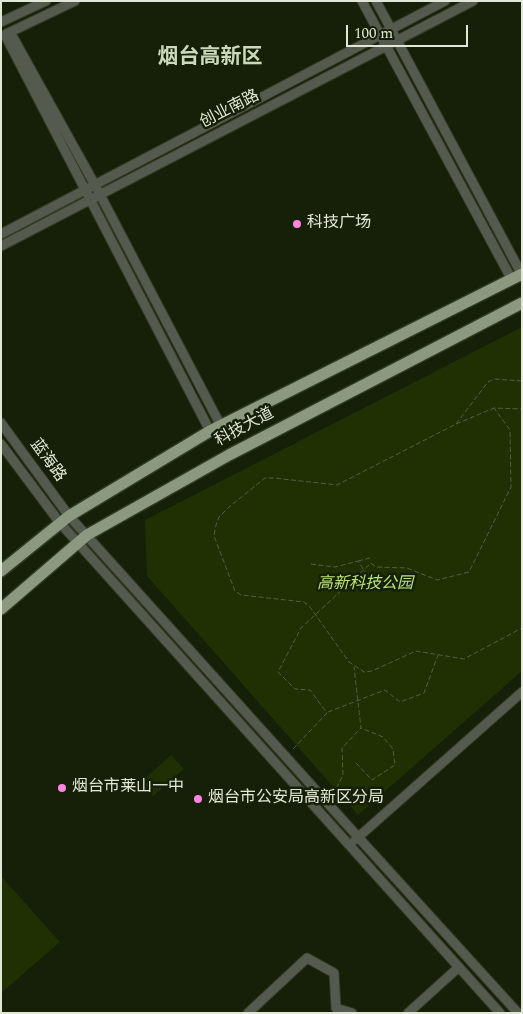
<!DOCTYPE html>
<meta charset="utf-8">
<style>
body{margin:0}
#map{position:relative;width:523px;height:1014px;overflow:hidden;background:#161f07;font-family:Spectral,serif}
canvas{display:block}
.frame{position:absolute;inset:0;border:2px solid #e0e7d7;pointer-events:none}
.scale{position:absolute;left:346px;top:25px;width:122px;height:22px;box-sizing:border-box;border:2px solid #e0e7d7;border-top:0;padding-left:6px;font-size:15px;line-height:18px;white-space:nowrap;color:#e0e7d7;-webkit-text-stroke:4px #161f07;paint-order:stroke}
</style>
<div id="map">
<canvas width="523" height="1014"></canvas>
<div class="frame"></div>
<div class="scale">100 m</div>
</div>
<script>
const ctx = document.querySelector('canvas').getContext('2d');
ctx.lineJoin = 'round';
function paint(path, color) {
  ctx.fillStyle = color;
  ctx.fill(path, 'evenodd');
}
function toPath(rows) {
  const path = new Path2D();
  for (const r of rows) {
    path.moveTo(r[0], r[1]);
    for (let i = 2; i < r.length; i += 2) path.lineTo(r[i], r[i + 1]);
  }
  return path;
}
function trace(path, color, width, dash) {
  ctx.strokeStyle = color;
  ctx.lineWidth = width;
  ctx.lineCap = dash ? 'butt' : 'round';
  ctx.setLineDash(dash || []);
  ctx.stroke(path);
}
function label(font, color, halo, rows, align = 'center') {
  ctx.font = font + ' Spectral,"Noto Sans SC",serif';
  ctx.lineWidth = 5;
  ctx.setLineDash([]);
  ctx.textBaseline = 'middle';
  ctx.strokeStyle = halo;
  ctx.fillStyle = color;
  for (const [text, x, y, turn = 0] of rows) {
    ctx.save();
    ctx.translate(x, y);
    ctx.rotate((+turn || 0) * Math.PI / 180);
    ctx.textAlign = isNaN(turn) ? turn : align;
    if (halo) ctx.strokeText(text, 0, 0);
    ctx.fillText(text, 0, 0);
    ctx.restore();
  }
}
paint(toPath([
 [522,327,522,671,358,815,147,576,145,520],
 [171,755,184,769,153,796,141,782],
 [1,876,60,942,1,993]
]), '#203003');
const minor = toPath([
 [362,1,512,280],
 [376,1,522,275],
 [1,22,46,1],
 [10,32,95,185,221,426],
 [6,34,75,1],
 [5,35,210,431],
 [1,234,445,1],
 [1,246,473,1],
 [1,423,69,516,358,837,518,1013],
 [1,444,60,523,78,543,500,1013],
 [355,840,522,692],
 [248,1013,307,958,334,973,336,1008,352,1013],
 [408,1013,459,967]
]);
const major = toPath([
 [1,571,69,516,210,431,522,274],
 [1,609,87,535,229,455,522,303]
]);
trace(minor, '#323b24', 11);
trace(major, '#323b24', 14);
trace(toPath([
 [522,381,494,379,488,382,456,424,337,485,274,478,265,478,229,507,219,517,216,525,214,536,235,591,241,595,304,602,310,607,349,662,364,672,372,671,416,651,464,659,522,628],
 [456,424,494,408,522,409],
 [358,561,370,558],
 [311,564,335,567,358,561,372,583,397,586,403,591],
 [328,712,385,690,400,702,424,693,438,655],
 [293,749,327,713,310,690,295,689,278,672,301,628,371,563,376,567,407,568,437,580,469,572,511,487,510,430,494,408],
 [356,763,372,780,395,765,393,749,383,737,361,728],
 [333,795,343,775,342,748,361,728,354,667]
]), '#545d47', 1, [5, 2.5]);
trace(minor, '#545a4e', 9);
trace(major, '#8d9880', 11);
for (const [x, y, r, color] of [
 [297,224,5,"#fe85e0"],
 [62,788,5,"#fe85e0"],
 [198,799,5,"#fe85e0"]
]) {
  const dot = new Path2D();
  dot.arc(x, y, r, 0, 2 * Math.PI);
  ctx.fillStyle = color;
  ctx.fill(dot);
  trace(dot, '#161f07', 2);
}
label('16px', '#e0e7d7', '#161f07', [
 ["创业南路",230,110,-27],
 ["科技大道",245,428,-28],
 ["蓝海路",47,461,54]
]);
label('16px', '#e0e7d7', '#161f07', [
 ["科技广场",307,224],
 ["烟台市莱山一中",72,788],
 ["烟台市公安局高新区分局",208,799]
], 'left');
label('italic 16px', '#b7e379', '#161f07', [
 ["高新科技公园",365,585]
]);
label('bold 21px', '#cbd9ba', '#161f07', [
 ["烟台高新区",210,59]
]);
</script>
